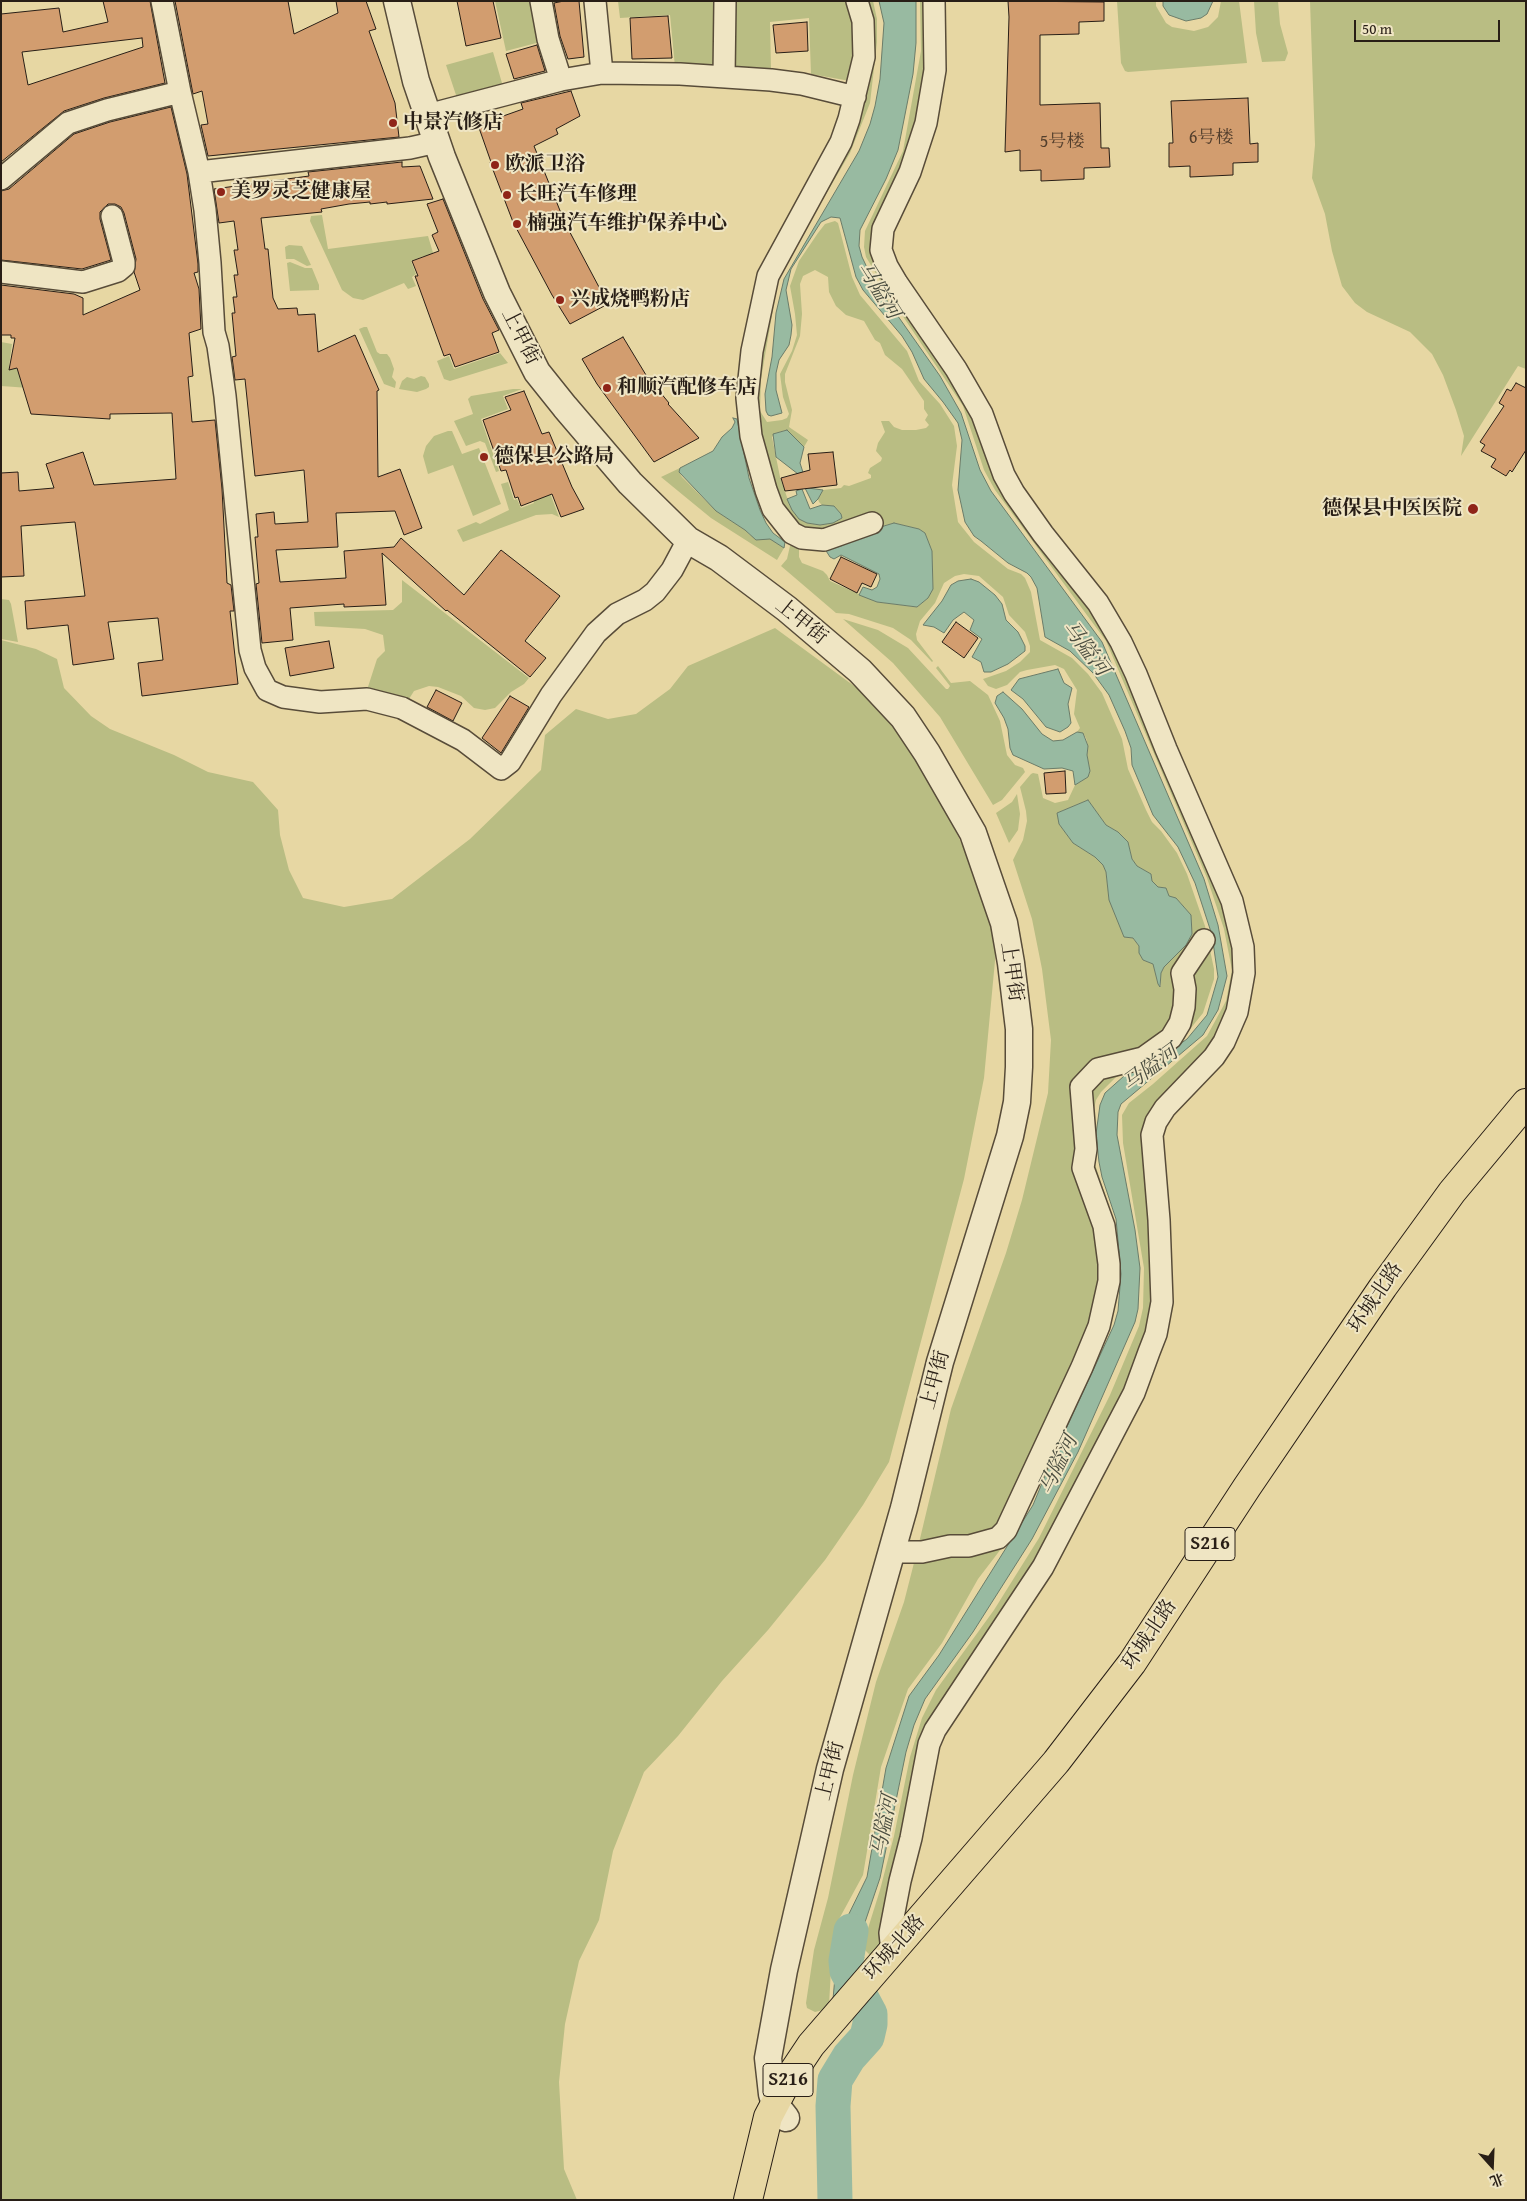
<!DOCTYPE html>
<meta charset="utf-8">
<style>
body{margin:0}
#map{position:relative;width:1527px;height:2201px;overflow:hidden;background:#e7d7a3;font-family:"Gentium Book Plus","Noto Serif SC",serif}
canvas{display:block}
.frame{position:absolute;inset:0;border:2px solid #281e16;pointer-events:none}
.north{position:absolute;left:1467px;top:2141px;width:50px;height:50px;-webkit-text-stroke:4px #efe5c3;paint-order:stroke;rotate:160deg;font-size:14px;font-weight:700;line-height:20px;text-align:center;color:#281e16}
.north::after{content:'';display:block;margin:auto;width:18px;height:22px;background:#281e16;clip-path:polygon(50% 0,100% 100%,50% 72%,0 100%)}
.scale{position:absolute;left:1354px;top:20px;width:146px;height:22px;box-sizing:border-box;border:2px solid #281e16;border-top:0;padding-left:6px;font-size:15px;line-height:18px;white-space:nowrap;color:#281e16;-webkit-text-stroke:4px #efe5c3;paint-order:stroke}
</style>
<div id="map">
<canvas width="1527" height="2201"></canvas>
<div class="frame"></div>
<div class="north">北</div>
<div class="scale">50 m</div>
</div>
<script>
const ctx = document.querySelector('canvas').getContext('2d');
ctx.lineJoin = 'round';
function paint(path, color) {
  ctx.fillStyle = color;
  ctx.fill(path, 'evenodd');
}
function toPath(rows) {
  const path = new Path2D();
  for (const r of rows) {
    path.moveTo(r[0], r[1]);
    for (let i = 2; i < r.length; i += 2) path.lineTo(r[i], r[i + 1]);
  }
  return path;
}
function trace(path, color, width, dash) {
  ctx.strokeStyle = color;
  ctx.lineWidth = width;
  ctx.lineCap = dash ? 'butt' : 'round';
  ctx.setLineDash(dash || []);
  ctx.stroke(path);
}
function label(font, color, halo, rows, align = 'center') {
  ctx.font = font + ' "Gentium Book Plus","Noto Serif SC",serif';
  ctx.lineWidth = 4;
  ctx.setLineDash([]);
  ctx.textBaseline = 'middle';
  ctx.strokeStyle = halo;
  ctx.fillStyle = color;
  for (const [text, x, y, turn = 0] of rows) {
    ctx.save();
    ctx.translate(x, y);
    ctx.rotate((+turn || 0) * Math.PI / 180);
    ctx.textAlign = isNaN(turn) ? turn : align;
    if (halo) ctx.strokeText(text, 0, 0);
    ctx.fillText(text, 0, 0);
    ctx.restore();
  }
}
paint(toPath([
 [495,1,535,1,544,41,506,51],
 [618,1,718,1,714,66,675,67,670,15,620,18],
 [731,1,848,1,854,22,855,59,850,81,811,74,809,18,770,22,771,70,731,66],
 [865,1,873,1,877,19,877,42,870,103,850,153,781,271,778,280,761,379,760,411,767,422,782,420,787,418,789,414,783,397,780,374,792,351,797,335,795,314,790,286,799,261,818,233,825,224,835,221,838,223,852,277,860,295,907,351,919,381,940,404,954,426,957,446,952,485,958,522,974,542,1008,569,1021,574,1025,578,1031,592,1040,640,1072,658,1088,674,1102,693,1122,739,1128,769,1146,810,1152,822,1161,831,1177,853,1187,874,1205,926,1214,969,1214,979,1203,1013,1182,1039,1161,1054,1115,1078,1101,1092,1096,1100,1092,1118,1094,1161,1110,1210,1118,1271,1112,1317,1024,1512,1004,1545,978,1579,942,1643,908,1689,881,1767,863,1875,838,1921,832,1952,829,2005,823,2010,815,2012,807,2008,806,2003,814,1950,828,1898,853,1775,876,1682,904,1602,915,1559,919,1555,967,1549,996,1542,1008,1534,1101,1330,1112,1273,1107,1228,1087,1168,1089,1151,1083,1100,1085,1086,1102,1070,1148,1058,1173,1040,1184,1020,1186,1011,1188,995,1185,976,1192,963,1204,949,1207,938,1204,937,1202,940,1180,972,1183,988,1181,1010,1176,1026,1169,1037,1143,1055,1097,1066,1080,1084,1077,1100,1084,1149,1080,1165,1081,1172,1101,1227,1106,1282,1097,1325,1008,1523,1004,1530,994,1537,965,1543,919,1549,918,1547,951,1409,1006,1253,1022,1200,1048,1093,1051,1040,1042,969,1032,919,1013,860,1023,840,1027,821,1026,811,1020,787,1031,774,1033,773,1038,774,1043,798,1055,803,1068,800,1075,785,1088,777,1090,771,1087,755,1088,746,1086,738,1083,733,1077,732,1080,728,1074,714,1077,690,1064,669,1055,665,1027,670,1020,672,1007,685,996,689,988,686,983,679,1006,671,1020,662,1030,652,1030,646,1025,632,1009,615,1003,597,979,576,964,574,955,576,944,583,935,603,920,621,916,634,917,640,933,661,932,662,911,640,893,628,849,614,836,613,781,566,787,559,790,546,799,543,799,557,802,563,823,571,827,575,830,581,877,602,917,607,928,598,933,588,932,551,925,533,919,529,894,523,868,530,877,523,873,518,822,533,807,532,792,524,779,509,760,451,755,428,754,397,757,366,772,281,835,169,853,128,863,93,869,53,870,25],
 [815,270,828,277,829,292,836,306,846,315,864,321,875,340,880,343,885,355,902,369,924,401,924,409,928,415,925,420,929,425,926,428,916,430,902,430,894,427,889,421,881,421,885,432,878,443,876,451,882,458,881,461,870,468,868,473,871,475,871,478,849,486,844,485,841,488,823,490,818,499,819,502,822,505,834,506,841,514,842,518,833,523,820,525,807,523,799,519,790,506,780,477,772,437,776,433,786,430,804,447,808,440,789,427,792,410,785,382,785,374,800,336,802,314,800,284,803,276],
 [1088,800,1106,825,1118,832,1128,842,1132,859,1137,866,1151,874,1152,881,1158,887,1166,888,1169,896,1176,898,1191,915,1192,934,1186,945,1164,967,1161,973,1161,987,1158,984,1153,964,1143,960,1139,953,1139,946,1133,938,1124,936,1109,899,1106,872,1103,865,1095,857,1073,843,1059,824,1057,813],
 [920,1,927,1,929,23,918,126,878,221,934,350,1052,557,1107,634,1232,923,1237,994,1208,1050,1162,1098,1144,1122,1142,1141,1155,1292,1139,1361,1072,1500,954,1692,885,1945,872,1957,865,1950,865,1938,880,1890,894,1836,910,1757,922,1718,936,1690,994,1610,1039,1538,1110,1395,1139,1326,1143,1308,1144,1268,1123,1143,1122,1115,1129,1103,1153,1084,1207,1036,1226,1001,1232,970,1224,929,1207,878,1106,641,995,490,984,470,963,406,890,297,866,257,864,247,865,231,903,151,921,51],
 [1117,1,1156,1,1156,6,1166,23,1172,27,1194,31,1208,27,1218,17,1221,1,1239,1,1247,63,1128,72,1125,71,1121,63],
 [1254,1,1278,1,1280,24,1288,53,1285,61,1262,62,1256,33],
 [1310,1,1526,1,1526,369,1518,366,1461,456,1464,436,1456,410,1443,375,1432,354,1410,332,1367,312,1355,303,1342,286,1332,251,1325,214,1312,178,1315,145],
 [493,52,504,90,457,98,446,65],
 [322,215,328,249,428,236,437,266,428,269,424,256,411,261,416,274,412,277,416,286,408,289,404,283,363,300,353,298,342,290,310,221,311,216],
 [289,245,302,246,311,265,307,266,294,259,286,259,285,247],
 [290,262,305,268,312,268,319,285,319,290,290,291,287,263],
 [364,327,367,327,377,352,380,354,387,354,390,358,394,369,392,377,396,382,395,388,384,384,359,329],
 [1,342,12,344,9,367,114,394,1,386],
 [500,353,508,363,450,381,444,379,437,361,449,356,454,369],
 [421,376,425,377,429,384,429,387,426,389,417,392,399,389,402,381,407,377,414,379],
 [513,389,522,389,503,396,508,409,481,419,499,471,496,472,485,443,480,441,466,446,454,421,473,414,468,399,471,396],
 [448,431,452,431,462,454,479,448,501,504,473,516,453,465,428,474,423,456,426,446,434,436],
 [680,468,679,472,682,477,716,511,745,530,750,535,771,539,784,548,777,560,711,518,661,477],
 [544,477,559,517,552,514,536,515,463,542,457,530,476,522,480,524,509,510,501,484,508,482,514,500,517,499,521,508,534,503,531,491],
 [402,580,529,678,524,684,511,692,495,708,485,710,474,708,461,696,438,687,429,686,414,691,409,699,412,704,380,691,367,690,377,659,385,651,383,635,365,629,315,626,314,612,393,610,402,602],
 [1,599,9,600,11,604,18,642,1,639],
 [843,619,878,630,908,648,946,689,948,689,950,686,936,668,938,666,951,683,970,681,988,695,1000,721,1007,755,1015,765,1023,768,1025,772,1002,800,993,805,940,717,893,663],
 [775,628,876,702,912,750,941,801,971,863,988,904,996,950,984,1078,964,1179,889,1462,863,1505,825,1560,768,1630,722,1681,678,1736,644,1772,613,1851,599,1920,579,1961,565,2024,559,2082,564,2169,577,2200,1,2200,1,640,36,649,57,659,64,688,91,716,110,729,174,755,208,772,253,782,278,810,280,835,289,870,303,898,344,907,392,899,470,839,541,770,545,735,576,709,608,719,636,714,670,689,688,666],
 [1017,794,1020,814,1018,830,1009,843,996,813,1012,802]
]), '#b9bd83');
const water = toPath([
 [879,1,916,1,916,43,913,74,898,150,886,179,860,230,859,246,862,257,874,282,940,376,961,413,980,470,991,491,1102,642,1204,879,1218,925,1227,976,1218,1010,1203,1035,1121,1104,1118,1112,1117,1135,1135,1230,1140,1268,1138,1309,1135,1322,1078,1452,1032,1539,973,1632,925,1699,914,1725,906,1752,880,1878,861,1934,860,1950,864,1958,833,1999,837,1955,843,1926,867,1877,886,1768,909,1696,939,1655,1033,1505,1052,1459,1114,1325,1118,1311,1121,1274,1116,1219,1102,1177,1099,1162,1096,1134,1100,1105,1105,1093,1124,1076,1155,1062,1187,1039,1207,1015,1218,977,1212,935,1195,883,1178,847,1153,815,1132,765,1131,748,1125,731,1109,695,1093,673,1070,651,1045,637,1037,588,1031,577,1027,573,1008,563,981,541,974,536,965,522,958,490,962,440,958,423,943,402,924,379,912,352,902,336,863,290,856,277,840,218,831,217,821,222,791,269,786,290,792,325,791,335,789,345,779,360,776,373,776,390,782,413,771,416,768,415,766,411,765,394,772,357,776,313,784,279,859,151,870,124,875,106,880,79,884,23,879,1],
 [1163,1,1213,1,1207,14,1201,18,1186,21,1169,15,1163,6,1163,1],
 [733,418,737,419,749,478,760,510,766,523,773,533,785,542,784,548,770,539,756,540,745,530,716,511,679,472,680,468,713,451,722,437,732,428,735,422,733,418],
 [787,430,804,447,800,463,808,488,823,490,818,499,813,504,798,474,776,457,773,434,787,430],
 [802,489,810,509,822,505,834,506,841,514,842,518,833,523,820,525,807,523,799,519,792,510,787,499,797,495,796,491,802,489],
 [894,523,919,529,925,533,932,551,933,589,928,598,917,607,877,602,859,595,863,587,872,590,877,587,880,579,879,574,841,555,834,559,830,557,823,546,834,548,841,546,874,529,894,523],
 [971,579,979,582,995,595,1002,604,1006,620,1018,632,1025,646,1025,651,1008,664,991,672,984,672,981,662,972,657,982,639,970,630,974,620,964,612,953,620,944,633,934,627,923,625,942,601,951,585,958,581,971,579],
 [1058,669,1064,683,1072,688,1068,704,1071,723,1068,727,1060,732,1046,727,1023,699,1011,690,1019,679,1058,669],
 [1003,692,1022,709,1042,734,1053,741,1063,740,1077,732,1083,733,1088,746,1087,755,1090,771,1088,777,1075,785,1073,771,1062,768,1044,769,1013,755,1010,748,1008,729,1004,718,995,703,997,696,1003,692],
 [1088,800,1106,825,1118,832,1128,842,1132,859,1137,866,1151,874,1152,881,1158,887,1166,888,1169,896,1176,898,1191,915,1192,934,1186,945,1164,967,1161,973,1160,987,1158,984,1153,964,1143,960,1139,953,1139,946,1133,938,1124,937,1109,900,1106,872,1103,865,1095,857,1073,843,1059,824,1057,813,1088,800]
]);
paint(water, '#98baa1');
trace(water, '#6b7c69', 1);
trace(toPath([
 [835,2200,833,2106,835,2080,849,2057,867,2037,870,2024,870,2014,847,1971,846,1961,851,1931]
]), '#98baa1', 35);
const building = toPath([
 [103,1,150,1,165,83,104,98,64,111,1,162,1,14,59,8,63,32,108,22,103,1],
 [142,38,143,47,28,85,22,52,142,38],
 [175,1,288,1,294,34,338,13,336,1,366,1,376,29,369,31,395,103,399,137,208,156,201,125,208,124,202,91,193,94,175,1],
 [457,1,493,1,501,38,466,46,457,1],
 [564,1,579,1,584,57,568,59,560,36,554,3,564,1],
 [1008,1,1104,2,1104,21,1079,22,1079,34,1040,35,1040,105,1100,103,1101,148,1109,148,1110,167,1084,168,1084,179,1041,181,1041,170,1020,171,1020,150,1005,152,1009,17,1008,1],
 [668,16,672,58,632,59,630,18,668,16],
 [807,22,808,51,776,53,773,25,807,22],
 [537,45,545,71,514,79,506,54,537,45],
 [571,91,580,116,556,129,558,134,534,146,565,223,608,304,570,324,552,295,513,222,490,162,491,162,478,125,523,109,521,103,571,91],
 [1248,98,1250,144,1258,143,1258,162,1233,163,1233,175,1190,177,1190,166,1169,167,1169,143,1173,143,1171,101,1248,98],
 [171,107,187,174,198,264,198,272,194,273,199,289,201,329,189,333,193,376,188,377,192,422,215,420,222,489,227,583,231,585,234,611,230,611,238,684,142,696,138,663,163,660,158,618,108,622,114,659,73,665,68,625,27,629,25,601,85,596,75,522,21,526,24,576,1,577,1,473,18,472,19,491,54,488,46,464,83,452,94,485,176,479,172,413,110,414,110,419,31,414,17,368,9,370,15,338,11,338,11,335,1,335,1,285,74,294,83,298,83,315,140,290,134,272,136,259,124,213,121,207,115,204,108,204,100,212,100,219,111,260,82,269,1,260,1,191,9,189,74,134,110,122,171,107],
 [402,162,402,167,420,166,433,199,387,204,387,202,370,204,370,202,349,204,321,209,322,212,261,218,265,249,268,249,273,298,278,309,297,308,298,315,315,314,318,352,355,335,379,390,377,391,378,477,400,469,422,528,404,535,395,511,336,513,338,547,276,550,280,582,346,578,344,551,394,547,401,538,464,595,501,550,560,596,525,641,546,658,530,677,447,610,446,611,382,553,386,605,344,607,344,604,290,608,293,640,262,643,256,584,259,583,255,537,258,537,256,514,274,512,275,524,308,522,304,470,255,476,245,379,235,380,232,357,236,356,232,313,235,313,233,297,237,297,234,275,238,275,234,250,238,250,234,221,219,223,214,189,309,176,308,172,402,162],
 [443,199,483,299,499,330,492,333,499,352,455,367,450,354,444,356,415,276,418,276,412,261,439,251,432,235,438,232,427,204,443,199],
 [623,337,646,375,669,403,668,404,699,438,654,462,597,384,582,359,623,337],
 [1516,383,1526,388,1526,450,1512,472,1510,470,1506,476,1491,467,1496,459,1481,451,1485,445,1480,442,1504,406,1499,403,1507,389,1511,391,1516,383],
 [524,391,542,434,549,432,572,487,584,509,561,517,552,494,521,506,518,497,515,498,506,470,501,471,483,420,511,410,505,397,524,391],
 [833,452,837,485,785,491,781,478,810,470,808,454,833,452],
 [841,557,877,574,871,587,862,583,857,593,830,579,841,557],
 [956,622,978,638,964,658,942,642,956,622],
 [329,641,334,668,290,676,285,648,329,641],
 [436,690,462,703,453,721,427,707,436,690],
 [510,696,529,707,501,753,482,738,510,696],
 [1065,771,1066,793,1046,794,1044,773,1065,771]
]);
paint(building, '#d29d6f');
trace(building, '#281e16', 1);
const minor = toPath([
 [162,1,180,92,199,172,205,210,210,263,214,332,218,346,225,396,250,650,255,668,267,690,283,697,320,702,367,699,402,708,463,740,501,769,510,762,551,695,596,633,617,614,645,600,655,592,672,570,688,540],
 [541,1,548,39,561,80],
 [595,1,602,73],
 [857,1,863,21,864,57,849,119,841,142,768,276,752,351,747,398,751,436,766,490,773,509,792,533,802,538,824,540,872,523],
 [724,77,725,1],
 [439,112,561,80,602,73,680,74,771,80,802,84,855,97],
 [199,172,410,148,437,142],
 [1,179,68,123,107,110,180,92],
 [1,272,83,282,118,271,124,266,124,262,112,216],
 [891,1552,922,1552,950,1546,969,1546,998,1538,1006,1530,1082,1367,1099,1326,1109,1281,1109,1264,1104,1226,1083,1168,1086,1149,1081,1087,1098,1069,1143,1058,1171,1038,1180,1023,1184,1007,1185,989,1182,973,1204,940],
 [892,1952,890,1933,900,1881,911,1838,929,1744,935,1730,1043,1567,1134,1393,1149,1352,1156,1334,1162,1302,1159,1220,1152,1135,1156,1122,1165,1108,1214,1057,1224,1042,1237,1012,1244,973,1243,947,1232,901,1166,749,1136,674,1121,642,1098,603,1043,534,1014,493,1004,475,982,414,956,369,897,283,887,266,881,250,883,229,910,172,926,123,935,70,934,1]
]);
const tertiary = toPath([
 [397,1,416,81,442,157,497,293,537,372,565,407,630,483,688,540,719,558,787,609,860,671,903,717,927,753,973,833,1004,923,1011,963,1019,1029,1019,1067,1017,1102,1010,1136,940,1362,904,1508,830,1769,812,1848,784,1970,768,2058,772,2094,775,2104,786,2118]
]);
const primary = toPath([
 [748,2200,768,2117,787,2081,811,2045,1056,1762,1132,1663,1247,1487,1383,1287,1452,1192,1526,1103]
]);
trace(minor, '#584c39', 24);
trace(tertiary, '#584c39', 29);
trace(primary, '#281e16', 30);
trace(minor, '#efe5c3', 21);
trace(tertiary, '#efe5c3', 26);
trace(primary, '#e7d7a3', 28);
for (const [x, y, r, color] of [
 [393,123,5,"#8f2418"],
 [495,165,5,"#8f2418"],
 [221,192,5,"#8f2418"],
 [507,195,5,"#8f2418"],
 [517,224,5,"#8f2418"],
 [560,300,5,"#8f2418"],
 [607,388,5,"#8f2418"],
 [484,457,5,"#8f2418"],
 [1473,509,6,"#8f2418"]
]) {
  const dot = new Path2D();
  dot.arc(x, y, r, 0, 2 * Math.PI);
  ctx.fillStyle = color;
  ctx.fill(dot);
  trace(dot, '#efe5c3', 2);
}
label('18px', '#523e2c', null, [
 ["6号楼",1211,138],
 ["5号楼",1062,142]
]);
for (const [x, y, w] of [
 [1210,1544,50],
 [788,2080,50]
]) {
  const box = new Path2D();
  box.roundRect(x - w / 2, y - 16.5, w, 33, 4);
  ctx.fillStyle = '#efe5c3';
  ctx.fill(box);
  trace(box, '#281e16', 1);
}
label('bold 19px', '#281e16', null, [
 ["S216",1210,1544],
 ["S216",788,2080]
]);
label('bold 20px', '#281e16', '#efe5c3', [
 ["中景汽修店",403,123],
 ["欧派卫浴",505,165],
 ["美罗灵芝健康屋",231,192],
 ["长旺汽车修理",517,195],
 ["楠强汽车维护保养中心",527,224],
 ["兴成烧鸭粉店",570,300],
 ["和顺汽配修车店",617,388],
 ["德保县公路局",494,457],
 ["德保县中医医院",1462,509,"right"]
], 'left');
label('20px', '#281e16', '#efe5c3', [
 ["上甲街",520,337,63],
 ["上甲街",801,622,39],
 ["上甲街",1011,972,82],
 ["环城北路",1376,1298,-56],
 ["上甲街",936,1380,-75],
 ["环城北路",1150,1635,-56],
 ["上甲街",831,1771,-76],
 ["环城北路",895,1948,-48]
]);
label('italic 21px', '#4a4d40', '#efe5c3', [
 ["马隘河",878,291,58],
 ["马隘河",1085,649,53],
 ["马隘河",1151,1069,-36],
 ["马隘河",1059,1465,-64],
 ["马隘河",885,1826,-79]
]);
</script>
